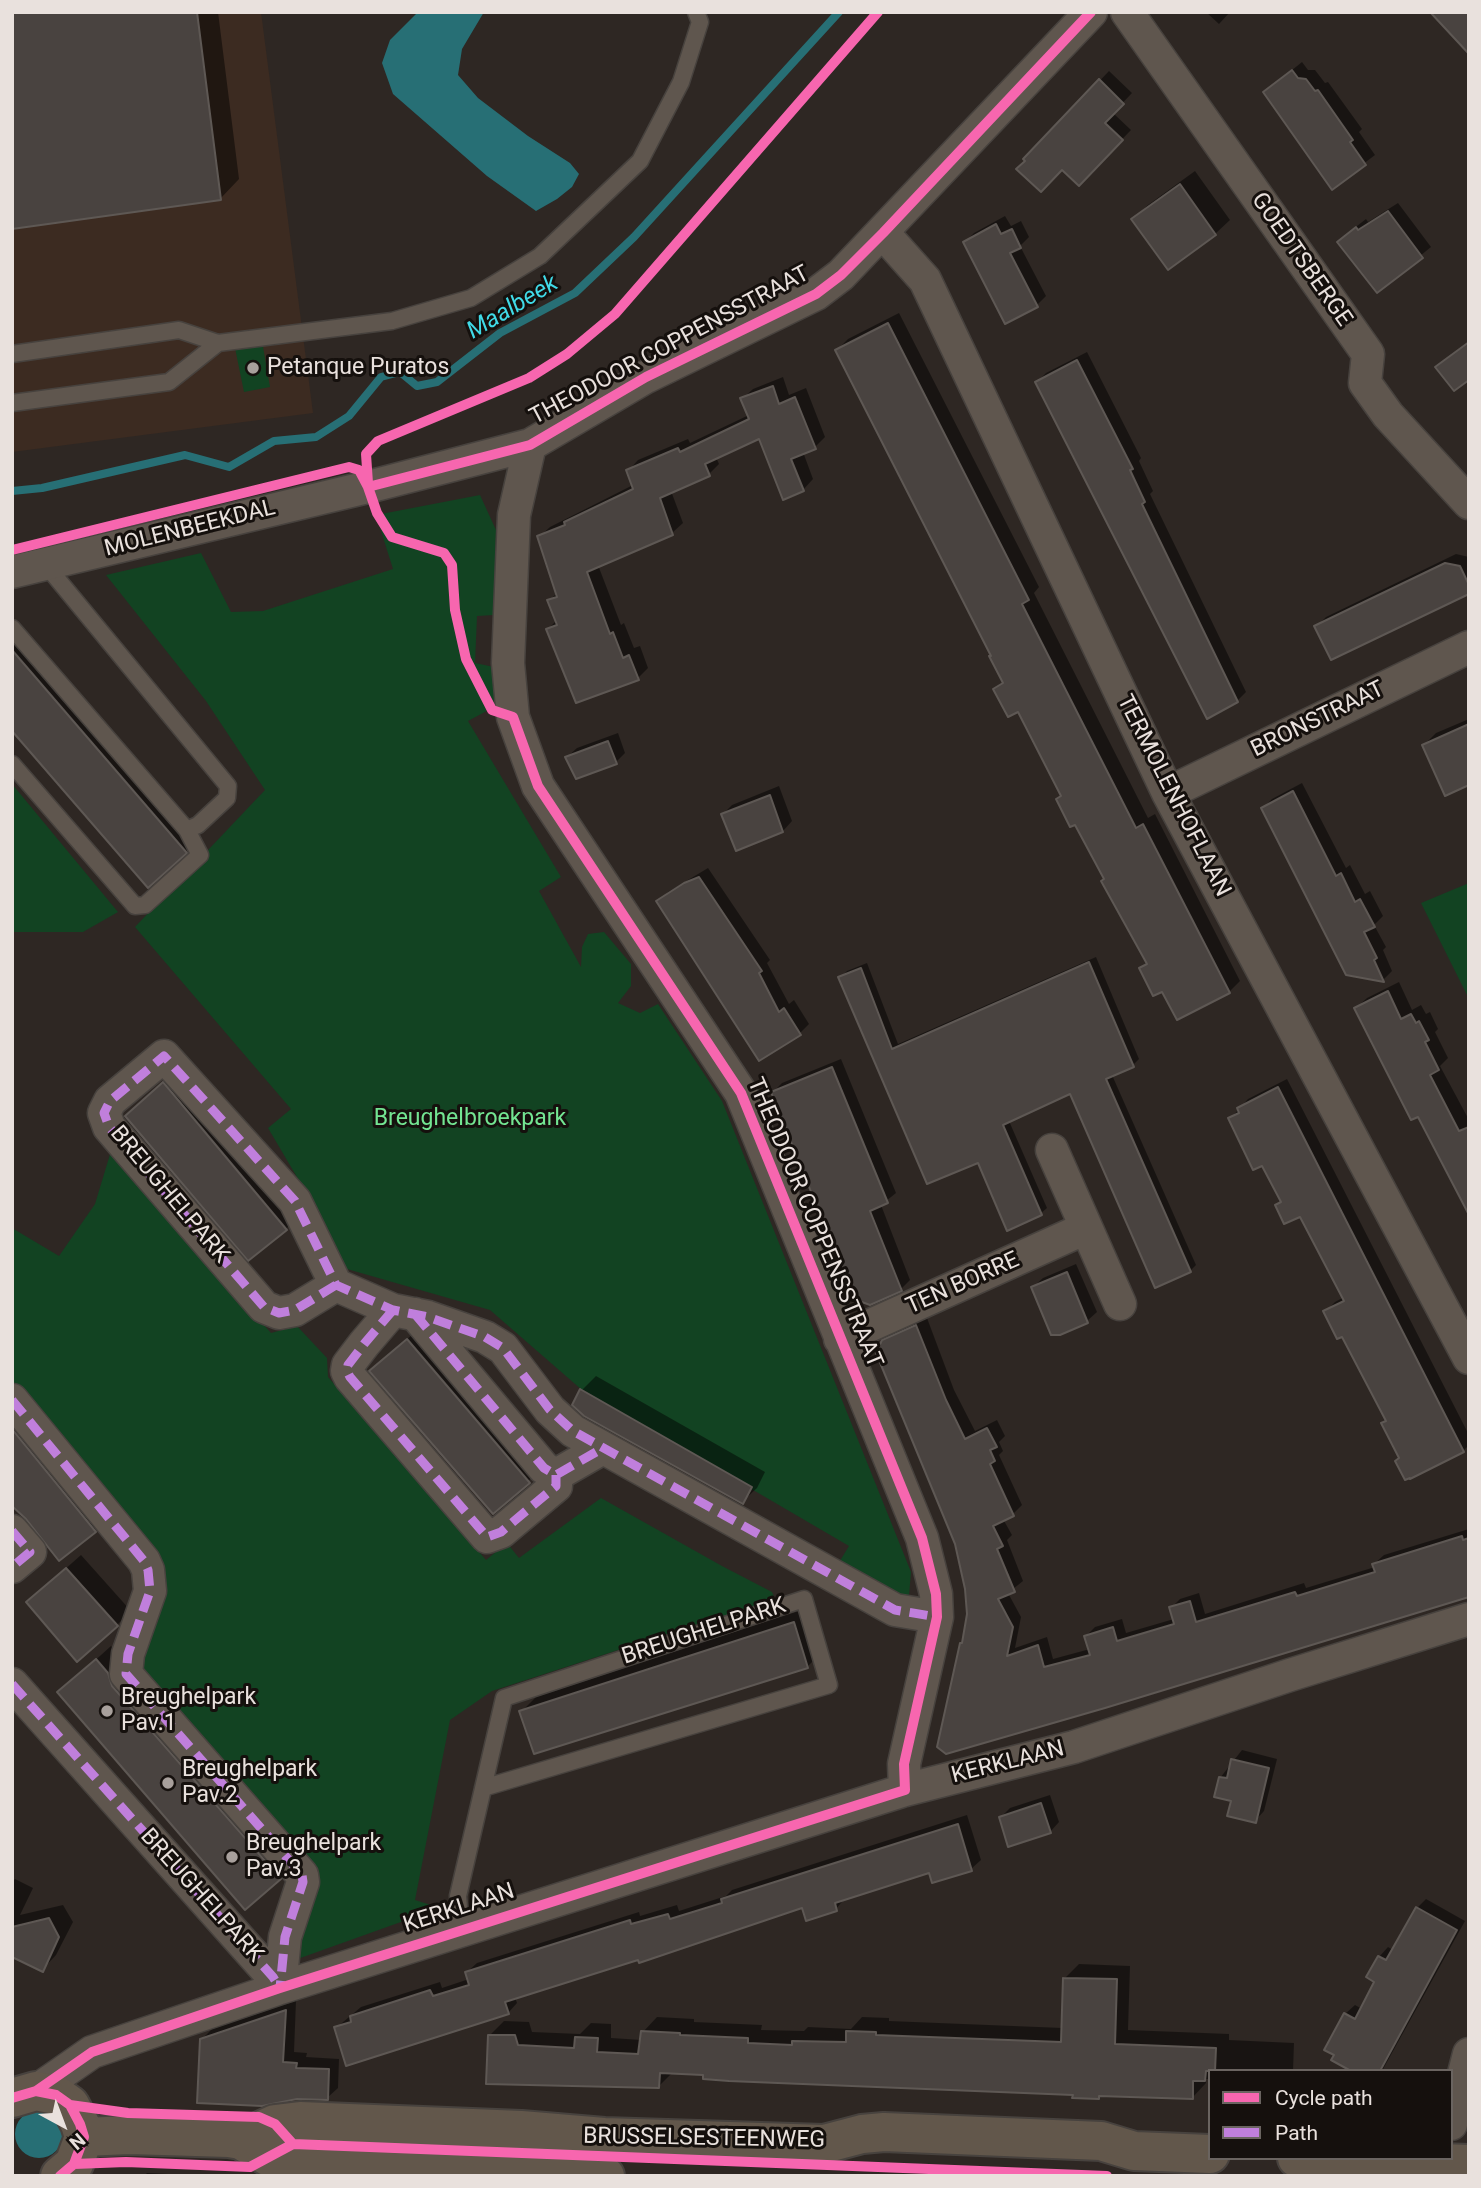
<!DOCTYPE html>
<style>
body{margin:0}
#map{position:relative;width:1481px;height:2188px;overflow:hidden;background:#2e2723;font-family:Roboto,sans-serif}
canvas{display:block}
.frame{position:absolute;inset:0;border:14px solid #e9e1dd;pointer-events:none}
.legend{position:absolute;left:1208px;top:2069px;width:245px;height:91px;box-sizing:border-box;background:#15100d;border:2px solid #6a6460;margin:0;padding:9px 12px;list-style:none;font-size:21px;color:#e9e1dd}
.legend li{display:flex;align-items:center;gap:14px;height:35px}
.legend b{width:35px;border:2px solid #6a6460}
.north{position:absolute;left:28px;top:2090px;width:70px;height:70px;-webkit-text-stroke:5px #15100d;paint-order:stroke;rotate:139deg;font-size:19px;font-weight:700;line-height:28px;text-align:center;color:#e9e1dd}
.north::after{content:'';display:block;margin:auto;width:24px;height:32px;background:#e9e1dd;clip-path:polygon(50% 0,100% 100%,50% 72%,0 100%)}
</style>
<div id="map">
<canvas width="1481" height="2188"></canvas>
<div class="frame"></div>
<ul class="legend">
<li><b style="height:9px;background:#f766af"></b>Cycle path</li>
<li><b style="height:9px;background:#c07fdc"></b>Path</li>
</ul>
<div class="north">N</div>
</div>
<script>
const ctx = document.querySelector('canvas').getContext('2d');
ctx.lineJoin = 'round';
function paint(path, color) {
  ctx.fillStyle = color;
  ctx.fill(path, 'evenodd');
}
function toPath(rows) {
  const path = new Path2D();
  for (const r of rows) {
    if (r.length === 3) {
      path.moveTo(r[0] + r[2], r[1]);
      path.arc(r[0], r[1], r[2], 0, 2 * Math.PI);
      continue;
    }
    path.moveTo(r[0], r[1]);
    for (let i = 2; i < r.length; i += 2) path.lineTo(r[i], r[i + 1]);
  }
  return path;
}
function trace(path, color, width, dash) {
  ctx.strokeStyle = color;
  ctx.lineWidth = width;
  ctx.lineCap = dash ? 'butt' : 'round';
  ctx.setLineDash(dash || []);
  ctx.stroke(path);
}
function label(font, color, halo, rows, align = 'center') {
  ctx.font = font + ' Roboto,sans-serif';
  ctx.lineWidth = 6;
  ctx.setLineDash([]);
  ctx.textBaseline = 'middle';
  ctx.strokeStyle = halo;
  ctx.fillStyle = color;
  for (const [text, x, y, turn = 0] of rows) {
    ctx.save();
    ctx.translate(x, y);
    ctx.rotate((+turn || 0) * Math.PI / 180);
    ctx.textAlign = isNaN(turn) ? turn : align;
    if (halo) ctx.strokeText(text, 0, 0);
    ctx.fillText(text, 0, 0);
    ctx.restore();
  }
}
paint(toPath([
 [12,12,261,12,313,413,12,452]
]), '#3c2b21');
paint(toPath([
 [262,341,270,387,244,392,235,348],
 [480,495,496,530,494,615,477,616,475,663,494,667,496,706,468,721,561,877,539,891,581,967,582,947,588,934,604,932,631,964,631,986,618,1003,640,1013,658,1004,722,1101,911,1572,908,1607,838,1564,849,1546,582,1390,490,1310,333,1265,320,1216,268,1128,291,1109,135,927,265,790,206,701,106,575,201,553,231,612,263,611,393,569,376,515],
 [12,784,118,912,83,932,12,932],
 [1469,883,1469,999,1421,903],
 [111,1151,271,1333,297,1326,327,1358,328,1377,486,1560,507,1543,519,1558,601,1498,722,1566,772,1592,775,1599,492,1691,450,1720,415,1900,440,1908,292,1961,318,1874,139,1669,142,1649,158,1621,162,1590,162,1560,12,1387,12,1228,59,1256,95,1204]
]), '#124322');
paint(toPath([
 [418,12,484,12,462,49,458,75,478,98,528,136,570,163,579,174,572,187,557,199,536,211,487,176,393,94,382,63,390,40],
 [39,2134,24]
]), '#276f75');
paint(toPath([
 [12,12,218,12,239,179,220,199],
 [1206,12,1230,12,1219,24],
 [1302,62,1308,70,1315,70,1325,83,1328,82,1362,129,1359,132,1375,155,1333,187,1265,92],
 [1109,71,1132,93,1113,113,1131,130,1079,184,1062,168,1027,161,1025,159],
 [1195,171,1230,220,1215,234,1168,267,1133,219,1148,205],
 [1398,203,1431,247,1377,291,1348,233,1366,219,1368,222],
 [1005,216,1011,226,1021,221,1029,237,1020,246,1046,296,1037,305,965,242,974,233],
 [899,313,1039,587,1034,593,1148,818,1155,814,1240,981,1229,992,1163,990,1141,968,1147,962,1019,709,995,689,1004,681,837,350,848,339],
 [1087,352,1141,458,1139,461,1153,491,1150,494,1246,692,1237,701,1037,382,1046,373],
 [783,377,789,395,806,388,825,437,815,447,803,452,813,479,803,490,760,437,716,457,719,464,709,474,671,491,683,523,672,533,598,565,621,625,624,623,634,648,640,646,648,668,638,678,548,629,557,620,549,601,557,593,539,537,550,527,633,485,628,471,638,460,688,439,690,443,749,415,742,399,753,389],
 [1456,554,1469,557,1469,592,1317,626,1326,617],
 [13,620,200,837,186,852,12,728],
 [1469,719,1469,783,1424,745,1436,733],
 [618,733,625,753,616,762,567,757,577,748],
 [1302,783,1346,868,1350,865,1365,894,1370,891,1383,916,1374,925,1386,947,1383,950,1392,971,1383,980,1348,973,1263,808,1272,799],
 [779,786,792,821,783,831,723,814,732,805],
 [708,868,770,960,767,963,789,1004,794,1000,809,1024,800,1033,659,901,668,892],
 [1096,957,1139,1059,1133,1065,1112,1075,1196,1265,1190,1271,1071,1092,1009,1121,1047,1208,1040,1214,979,1161,928,1182,841,977,847,971,867,963,898,1044],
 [1399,982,1412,1010,1421,1005,1426,1014,1430,1012,1438,1029,1435,1032,1448,1058,1440,1066,1469,1120,1469,1212,1419,1114,1356,1008,1367,998],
 [841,1059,896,1193,881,1205,910,1280,901,1289,773,1092,782,1083],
 [178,1069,300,1215,286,1229,127,1115],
 [1287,1079,1469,1435,1469,1445,1463,1451,1400,1457,1383,1423,1387,1419,1342,1334,1325,1312,1335,1302,1344,1297,1301,1214,1277,1205,1282,1200,1263,1164,1230,1119,1248,1099],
 [1076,1264,1097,1312,1087,1321,1033,1287,1043,1278],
 [927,1318,954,1390,975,1431,997,1420,1005,1436,999,1442,1003,1451,999,1455,1022,1505,1013,1514,1003,1519,1012,1535,1007,1540,1023,1581,1008,1593,1021,1617,1015,1648,1047,1637,1053,1659,1090,1649,1086,1636,1095,1627,1122,1619,1126,1633,1174,1619,1171,1608,1180,1599,1199,1593,1205,1614,1304,1583,1306,1588,1375,1567,1374,1564,1384,1555,1469,1529,1469,1595,1104,1707,965,1641,969,1614,967,1589,957,1543,883,1341,893,1331],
 [422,1326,543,1468,493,1512,371,1371],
 [596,1376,765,1472,757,1488,742,1502,582,1390],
 [12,1397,109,1516,60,1559,27,1518,12,1503],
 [81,1555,131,1611,117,1625,28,1602],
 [808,1608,822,1652,807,1667,521,1712,536,1697],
 [111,1646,294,1863,245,1908,60,1692],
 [1242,1750,1277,1759,1264,1811,1255,1821,1233,1800,1220,1778],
 [1050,1795,1059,1822,1050,1832,1001,1817,1010,1808],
 [967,1815,981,1860,971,1869,933,1881,930,1871,845,1898,836,1909,803,1906,515,1997,517,2003,508,2013,336,2028,361,2007,440,1982,442,1988,469,1979,467,1972,477,1963,639,1912,640,1916,677,1905,679,1911,726,1896,732,1890],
 [15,1879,33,1888,20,1915,63,1905,73,1922,56,1955,42,1970,12,1955,12,1882],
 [1426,1899,1465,1921,1382,2071,1355,2071,1345,2014,1355,2005,1362,2009,1376,1982,1379,1957,1388,1947,1393,1950,1417,1908],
 [1079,1964,1130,1966,1128,2030,1229,2034,1229,2040,1294,2043,1293,2071,1210,2071,1210,2079,1206,2079,1206,2083,1192,2098,1101,2094,1098,2098,1074,2093,673,2072,659,2086,488,2083,490,2035,504,2021,529,2022,532,2032,580,2034,591,2023,611,2024,611,2038,642,2040,643,2032,657,2017,694,2019,694,2022,762,2025,761,2030,804,2031,808,2027,851,2029,862,2017,889,2018,889,2021,1063,2028,1064,1979],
 [296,2001,294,2052,307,2053,306,2057,339,2059,338,2088,327,2098,201,2040,212,2029],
 [147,2173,209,2176,144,2176]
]), '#0007');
trace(toPath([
 [12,491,42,488,185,455,229,467,274,441,316,437,349,416,381,377,400,372,417,386,437,382,500,333,575,293,634,237,839,12]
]), '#276f75', 8);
const building = toPath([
 [12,12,197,12,221,200,12,229,12,12],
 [1430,12,1469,12,1469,54,1430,12],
 [1292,70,1298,78,1306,79,1315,91,1318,90,1353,140,1350,142,1366,165,1332,190,1263,92,1292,70],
 [1099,79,1124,104,1105,123,1123,140,1079,186,1062,170,1041,192,1016,169,1025,161,1023,159,1099,79],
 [1180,184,1216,235,1168,270,1131,219,1180,184],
 [1388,211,1423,258,1377,293,1337,242,1356,227,1358,230,1388,211],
 [996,224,1001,234,1012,229,1021,248,1010,253,1038,307,1005,324,963,242,996,224],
 [888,323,1029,600,1022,604,1136,828,1143,824,1230,993,1177,1020,1162,992,1153,996,1139,968,1147,964,1101,881,1104,879,1075,825,1070,827,1056,799,1061,796,1018,712,1008,717,993,689,1003,683,989,656,991,656,835,350,888,323],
 [1469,342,1469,380,1454,391,1435,367,1469,342],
 [1077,360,1133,469,1130,470,1145,502,1142,504,1238,702,1207,719,1035,382,1077,360],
 [773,386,779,404,795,397,816,449,791,459,804,491,783,500,759,439,705,464,710,476,660,498,673,535,587,572,610,634,613,632,623,658,629,655,639,680,576,703,546,629,557,625,547,600,557,597,537,536,565,525,564,522,633,489,626,470,678,448,680,452,749,419,740,398,773,386],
 [1445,563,1460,566,1469,585,1469,594,1331,660,1314,626,1445,563],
 [12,650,187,853,148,888,12,731,12,650],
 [1469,724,1469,785,1445,796,1422,745,1469,724],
 [608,741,617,764,576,779,565,757,608,741],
 [1293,791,1336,876,1341,873,1355,902,1360,899,1375,927,1364,932,1377,958,1374,960,1384,982,1346,975,1261,808,1293,791],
 [770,795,783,832,736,851,721,814,770,795],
 [699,877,762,971,759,973,779,1012,784,1008,801,1035,759,1061,656,901,684,883,699,877],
 [1089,962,1134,1067,1106,1079,1191,1272,1155,1288,1070,1094,1003,1125,1042,1215,1007,1231,978,1163,927,1184,838,977,861,968,892,1049,1089,962],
 [1388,991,1401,1019,1411,1014,1416,1023,1419,1021,1429,1040,1425,1042,1439,1070,1430,1075,1459,1131,1469,1127,1469,1215,1418,1117,1411,1120,1354,1008,1388,991],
 [832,1067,888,1203,870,1211,902,1291,870,1305,854,1299,771,1092,832,1067],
 [163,1082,287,1230,248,1261,125,1116,163,1082],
 [1278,1087,1464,1452,1410,1479,1410,1478,1405,1480,1395,1461,1399,1458,1381,1423,1386,1421,1342,1337,1337,1339,1323,1311,1344,1301,1300,1217,1284,1224,1275,1205,1281,1202,1262,1166,1253,1170,1228,1118,1239,1113,1237,1108,1278,1087],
 [1067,1272,1088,1323,1060,1335,1051,1335,1031,1287,1067,1272],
 [916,1325,946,1400,965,1439,987,1428,997,1447,990,1450,995,1461,990,1464,1014,1516,993,1526,1003,1546,997,1549,1015,1592,998,1599,1013,1627,1007,1656,1038,1645,1044,1667,1090,1655,1084,1636,1113,1627,1117,1641,1174,1624,1169,1607,1190,1601,1196,1622,1295,1592,1297,1596,1375,1572,1372,1564,1462,1536,1463,1540,1469,1538,1469,1597,1105,1708,946,1754,937,1747,960,1643,962,1643,967,1614,965,1589,955,1544,876,1353,882,1340,916,1325],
 [407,1339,530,1483,493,1514,369,1371,407,1339],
 [580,1389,752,1487,743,1504,584,1416,572,1405,580,1389],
 [12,1429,96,1532,59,1561,26,1519,12,1506,12,1429],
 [66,1568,118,1626,77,1662,26,1602,66,1568],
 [794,1622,808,1668,534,1754,519,1711,794,1622],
 [96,1659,108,1673,112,1686,281,1879,245,1910,57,1692,96,1659],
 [1231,1759,1269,1768,1256,1823,1227,1816,1231,1801,1214,1797,1219,1777,1227,1778,1231,1759],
 [1041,1803,1051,1833,1008,1847,999,1817,1041,1803],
 [958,1824,972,1871,932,1883,929,1873,835,1903,837,1911,806,1921,802,1908,639,1963,638,1960,505,2002,509,2014,346,2066,334,2027,351,2022,350,2016,430,1990,433,1996,469,1985,465,1972,630,1920,631,1924,668,1914,670,1919,722,1903,721,1899,958,1824],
 [1416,1907,1457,1930,1380,2071,1351,2071,1331,2060,1334,2055,1324,2050,1344,2013,1355,2019,1374,1982,1366,1977,1378,1956,1386,1960,1416,1907],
 [49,1918,59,1937,43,1972,12,1957,12,1927,49,1918],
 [1063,1978,1117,1979,1115,2044,1216,2048,1215,2071,1206,2071,1205,2081,1193,2081,1193,2099,1099,2096,1099,2099,1072,2098,1073,2095,729,2081,703,2079,703,2075,660,2073,659,2088,486,2084,488,2035,515,2035,518,2045,574,2048,575,2037,598,2038,597,2052,638,2054,641,2031,680,2033,680,2035,748,2038,748,2043,792,2045,792,2041,846,2042,846,2031,876,2032,876,2035,1061,2042,1063,1978],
 [286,2010,283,2062,297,2063,296,2068,329,2069,328,2100,297,2099,262,2106,197,2103,200,2039,286,2010]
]);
paint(building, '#494340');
trace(building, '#5e5854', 2);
const lane = toPath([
 [12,354,179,330,218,343],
 [12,403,169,382,218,343,392,321,471,298,540,256,640,161,681,82,700,22,696,12],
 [12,628,187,830,198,825,227,798,228,786,45,564],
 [12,764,135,906,145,905,200,855,187,830],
 [461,1931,458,1896,504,1698,804,1599,829,1685,483,1788]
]);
const street = toPath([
 [1127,12,1368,354,1365,383,1388,415,1469,503],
 [883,233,925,280,1168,793,1469,1358],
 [530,445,514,515,508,663,513,717,538,786,741,1093,922,1538,936,1594,937,1617,904,1764,905,1790],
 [12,572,368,487,530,445,646,377,816,294,841,275,1091,12],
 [1168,793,1469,647],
 [1052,1150,1120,1304],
 [336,1285,295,1310,279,1313,264,1307,109,1127,104,1113,110,1101,164,1056,295,1201,336,1285,393,1310,428,1317,485,1337,503,1348,550,1410,573,1431,895,1610,937,1617],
 [393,1310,364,1344,348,1365,347,1371,350,1377,487,1537,501,1532,556,1486,556,1475],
 [415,1314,544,1468,556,1475,603,1448],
 [840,1339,1086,1228],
 [12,1400,144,1561,148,1570,150,1591,128,1654,126,1674,302,1875,303,1882,285,1937,280,1988],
 [12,1531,30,1552,12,1567],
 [12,1684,273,1977,280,1988],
 [36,2091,92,2052,280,1988,905,1790,1074,1747,1290,1675,1469,1619],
 [1451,2124,1469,2054]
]);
const secondary = toPath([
 [12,2098,36,2091,56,2095,70,2105,80,2124,84,2137,74,2164,60,2176],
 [84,2137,129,2135,229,2138,241,2140,269,2157,295,2165,605,2176],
 [241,2140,275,2124,300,2121,521,2130,604,2137,824,2144,862,2134,884,2132,1101,2141,1134,2151,1210,2154],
 [1297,2158,1469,2164]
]);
trace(lane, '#47423e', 19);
trace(street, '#47423e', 35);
trace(secondary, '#47423e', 42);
trace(lane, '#5f564e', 16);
trace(street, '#5f564e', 32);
trace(secondary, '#62574b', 38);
trace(toPath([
 [336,1285,295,1310,279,1313,264,1307,109,1127,104,1113,110,1101,164,1056,295,1201,336,1285,393,1310,428,1317,485,1337,503,1348,550,1410,573,1431,895,1610,937,1617],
 [393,1310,364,1344,348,1365,347,1371,350,1377,487,1537,501,1532,556,1486,556,1475],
 [415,1314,544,1468,556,1475,603,1448],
 [12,1400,144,1561,148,1570,150,1591,128,1654,126,1674,302,1875,303,1882,285,1937,280,1988],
 [12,1531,30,1552,12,1567],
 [12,1684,273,1977,280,1988]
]), '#c07fdc', 9, [18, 9]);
trace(toPath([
 [368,483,366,454,378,441,529,378,567,354,615,314,878,12],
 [368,487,530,445,646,377,816,294,841,275,883,233,1091,12],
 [12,550,349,467,359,470,368,487,377,513,392,537,444,553,452,565,455,610,466,659,492,710,513,717,538,786,741,1093,922,1538,936,1594,937,1617,904,1764,905,1790,280,1988,92,2052,36,2091],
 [12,2098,36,2091,56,2095,70,2105,80,2124,84,2137,74,2164,60,2176],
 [70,2105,128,2113,259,2117,275,2124,293,2144],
 [74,2164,126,2162,250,2167,293,2144,1107,2176]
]), '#f766af', 10);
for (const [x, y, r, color] of [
 [253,368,7,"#a8a09c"],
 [107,1711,7,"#a8a09c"],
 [168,1783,7,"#a8a09c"],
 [232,1857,7,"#a8a09c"]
]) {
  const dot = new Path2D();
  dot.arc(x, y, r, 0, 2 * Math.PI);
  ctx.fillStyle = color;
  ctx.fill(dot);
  trace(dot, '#15100d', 2.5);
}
label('23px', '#e9e1dd', '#15100d', [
 ["GOEDTSBERGE",1301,260,55],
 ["THEODOOR COPPENSSTRAAT",670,346,-28],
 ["MOLENBEEKDAL",190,529,-14],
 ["BRONSTRAAT",1318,720,-26],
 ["TERMOLENHOFLAAN",1173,796,63],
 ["BREUGHELPARK",169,1195,50],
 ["THEODOOR COPPENSSTRAAT",814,1223,67],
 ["TEN BORRE",963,1284,-24],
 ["BREUGHELPARK",704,1632,-18],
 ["KERKLAAN",1008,1763,-14],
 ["BREUGHELPARK",201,1896,48],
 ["KERKLAAN",459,1909,-18],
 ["BRUSSELSESTEENWEG",704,2139,1]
]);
label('23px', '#e9e1dd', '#15100d', [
 ["Petanque Puratos",267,368],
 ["Breughelpark",121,1698],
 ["Pav.1",121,1724],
 ["Breughelpark",182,1770],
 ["Pav.2",182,1796],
 ["Breughelpark",246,1844],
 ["Pav.3",246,1870]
], 'left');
label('23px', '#73e592', '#15100d', [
 ["Breughelbroekpark",470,1119]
]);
label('italic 24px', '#40dae7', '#15100d', [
 ["Maalbeek",513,308,-31]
]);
</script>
